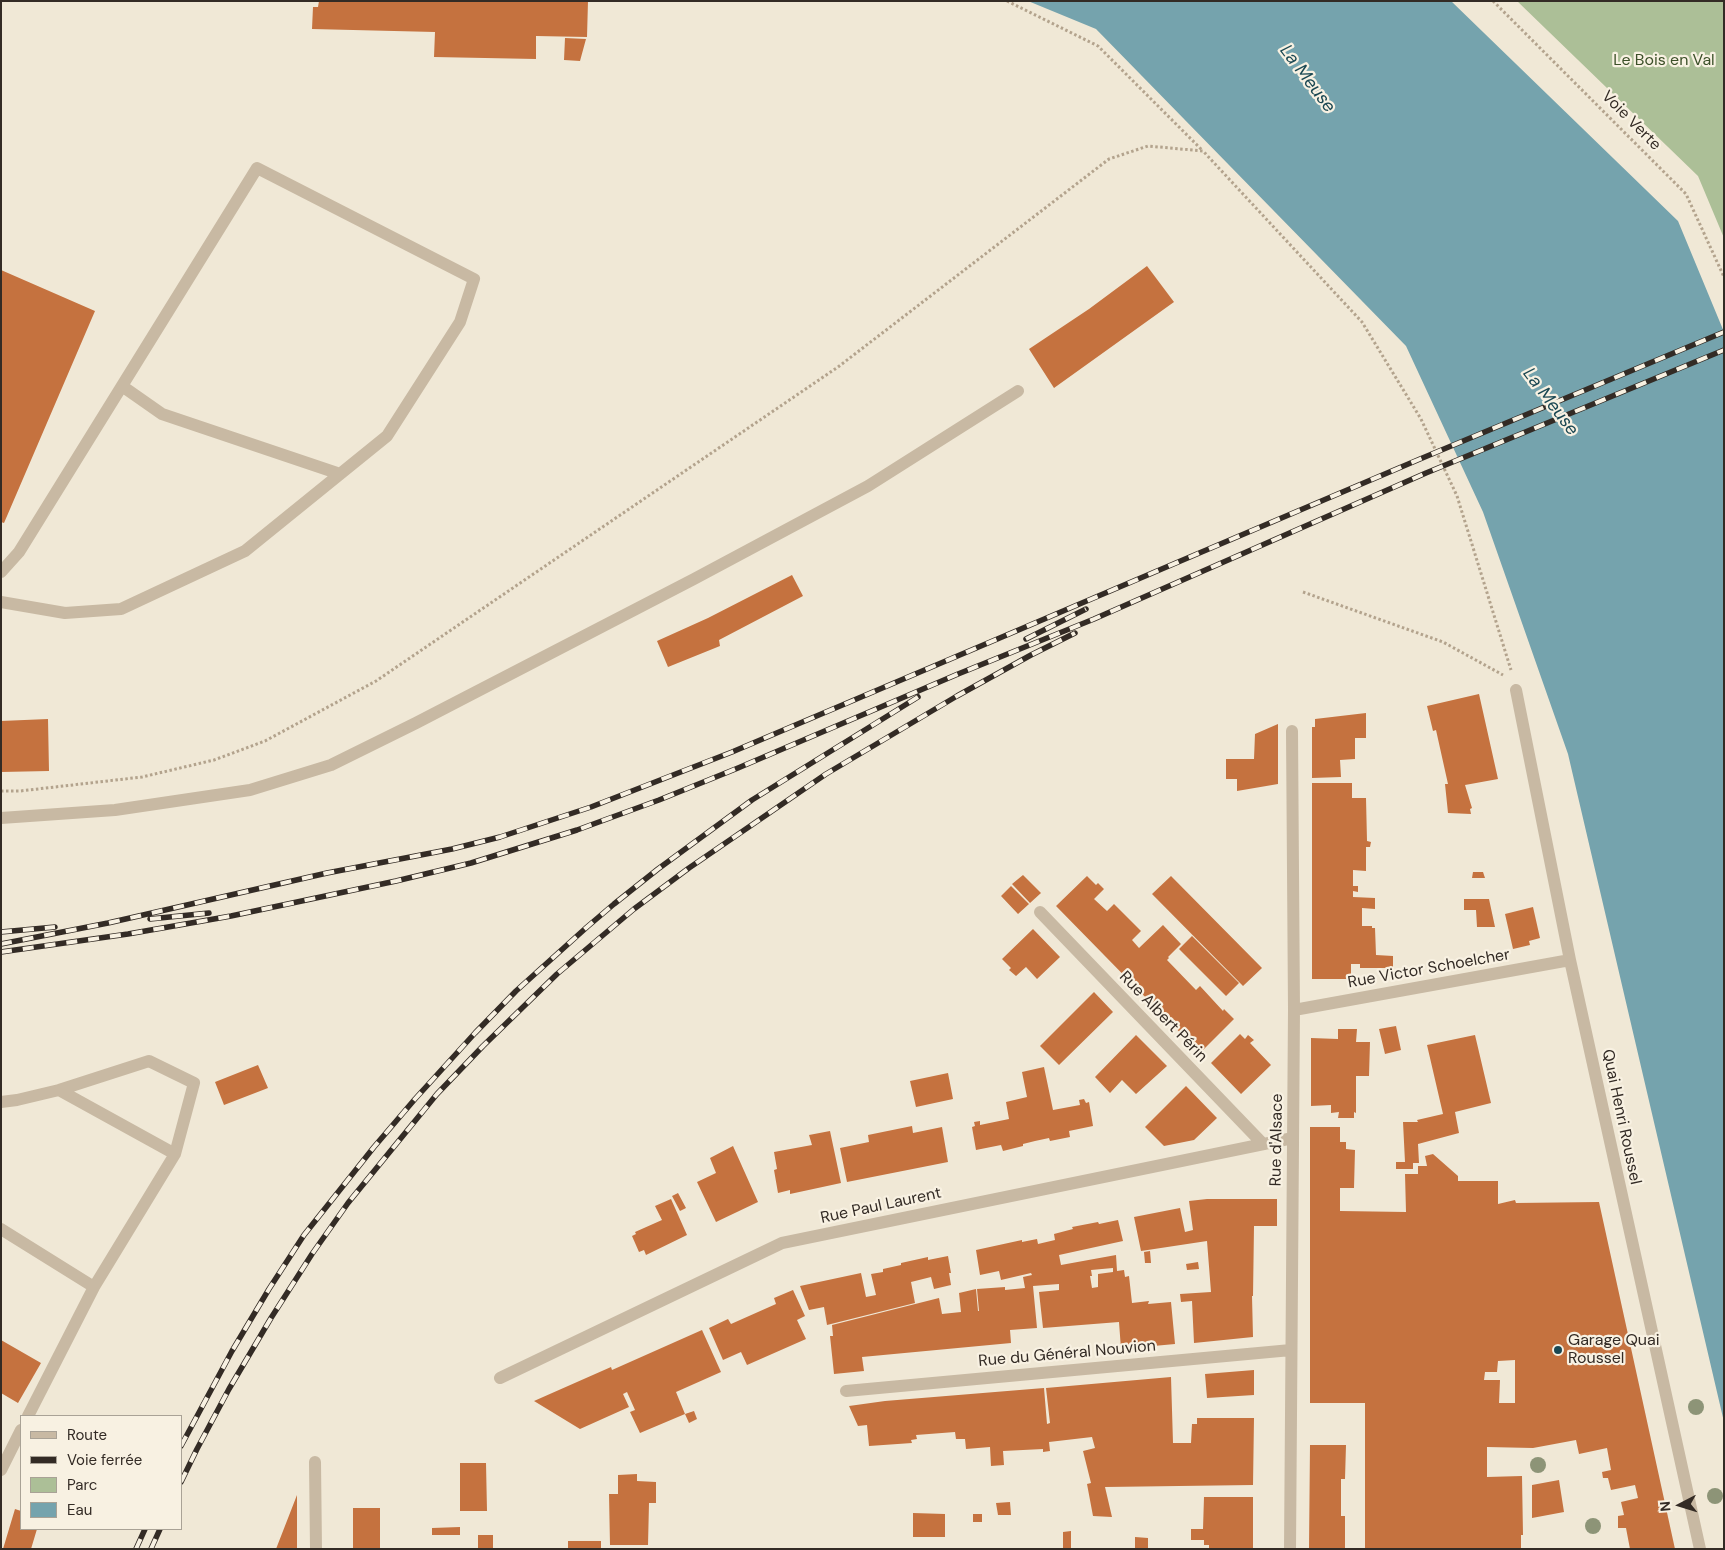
<!DOCTYPE html>
<meta charset="utf-8">
<style>
body{margin:0}
#map{position:relative;width:1725px;height:1550px;overflow:hidden;background:#f0e8d6;font-family:"DM Sans",sans-serif}
canvas{display:block}
.frame{position:absolute;inset:0;border:2px solid #332b25;pointer-events:none}
.legend{position:absolute;left:20px;top:1415px;width:162px;height:115px;box-sizing:border-box;background:#f8f1e2;border:1px solid #a9a296;margin:0;padding:6px 9px;list-style:none;font-size:15px;color:#332b25}
.legend li{display:flex;align-items:center;gap:10px;height:25px}
.legend b{width:25px;border:1px solid #a9a296}
.north{position:absolute;left:1655px;top:1480px;width:50px;height:50px;-webkit-text-stroke:4px #f8f1e2;paint-order:stroke;rotate:265deg;font-size:14px;font-weight:700;line-height:20px;text-align:center;color:#332b25}
.north::after{content:'';display:block;margin:auto;width:18px;height:22px;background:#332b25;clip-path:polygon(50% 0,100% 100%,50% 72%,0 100%)}
</style>
<div id="map">
<canvas width="1725" height="1550"></canvas>
<div class="frame"></div>
<ul class="legend">
<li><b style="height:6px;background:#c8b9a3"></b>Route</li>
<li><b style="height:6px;background:#332b25"></b>Voie ferrée</li>
<li><b style="height:14px;background:#acbf97"></b>Parc</li>
<li><b style="height:14px;background:#75a3ad"></b>Eau</li>
</ul>
<div class="north">N</div>
</div>
<script>
const ctx = document.querySelector('canvas').getContext('2d');
ctx.lineJoin = 'round';
function paint(path, color) {
  ctx.fillStyle = color;
  ctx.fill(path, 'evenodd');
}
function toPath(rows) {
  const path = new Path2D();
  for (const r of rows) {
    path.moveTo(r[0], r[1]);
    for (let i = 2; i < r.length; i += 2) path.lineTo(r[i], r[i + 1]);
  }
  return path;
}
function trace(path, color, width, dash) {
  ctx.strokeStyle = color;
  ctx.lineWidth = width;
  ctx.lineCap = dash ? 'butt' : 'round';
  ctx.setLineDash(dash || []);
  ctx.stroke(path);
}
function label(font, color, halo, rows, align = 'center') {
  ctx.font = font + ' "DM Sans",sans-serif';
  ctx.lineWidth = 4.5;
  ctx.setLineDash([]);
  ctx.textBaseline = 'middle';
  ctx.strokeStyle = halo;
  ctx.fillStyle = color;
  for (const [text, x, y, turn = 0] of rows) {
    ctx.save();
    ctx.translate(x, y);
    ctx.rotate((+turn || 0) * Math.PI / 180);
    ctx.textAlign = isNaN(turn) ? turn : align;
    if (halo) ctx.strokeText(text, 0, 0);
    ctx.fillText(text, 0, 0);
    ctx.restore();
  }
}
paint(toPath([
 [1517,1,1724,1,1724,238,1698,176]
]), '#acbf97');
paint(toPath([
 [1028,1,1451,1,1678,221,1724,332,1724,1422,1568,754,1483,512,1406,346,1096,29]
]), '#75a3ad');
paint(toPath([
 [319,1,588,1,587,37,536,36,536,59,434,57,435,32,312,29,313,7,318,7],
 [565,38,586,39,580,61,564,60],
 [1147,266,1174,302,1054,388,1029,349,1089,309],
 [1,270,95,311,4,523,1,522],
 [792,575,803,596,719,640,720,646,668,667,657,641,708,618],
 [1479,694,1498,779,1465,785,1472,808,1470,809,1471,814,1448,813,1445,784,1448,784,1436,730,1433,731,1427,706],
 [1366,713,1366,738,1355,738,1355,759,1340,760,1341,777,1312,778,1312,727,1315,727,1315,719],
 [48,719,49,771,1,772,1,721],
 [1278,724,1278,784,1237,791,1237,779,1226,779,1226,759,1254,759,1255,734],
 [1312,783,1352,783,1352,798,1366,798,1367,841,1371,842,1370,847,1366,847,1366,871,1353,870,1353,886,1358,886,1358,892,1353,891,1353,897,1375,898,1375,909,1362,908,1362,926,1372,926,1372,928,1375,928,1376,955,1393,956,1393,968,1360,968,1360,964,1351,964,1351,979,1312,979],
 [1473,872,1483,872,1485,878,1472,878],
 [1023,875,1041,893,1030,903,1012,884],
 [1087,876,1096,885,1098,883,1104,889,1094,899,1107,911,1114,904,1141,931,1132,940,1139,948,1163,925,1181,944,1168,957,1169,958,1167,960,1196,990,1200,986,1223,1011,1224,1009,1234,1019,1200,1053,1056,906],
 [1171,876,1262,968,1243,986,1152,894],
 [1011,886,1029,904,1018,914,1001,896],
 [1464,899,1489,899,1495,927,1477,927,1476,910,1464,910],
 [1533,907,1540,938,1529,941,1530,945,1513,949,1505,914],
 [1033,929,1060,957,1037,979,1026,967,1016,976,1009,970,1011,968,1002,959],
 [1192,936,1239,983,1226,996,1179,949],
 [1094,992,1113,1012,1059,1065,1040,1046],
 [1396,1026,1401,1050,1385,1054,1379,1029],
 [1338,1029,1357,1029,1356,1042,1370,1042,1369,1076,1356,1076,1356,1113,1354,1112,1354,1118,1338,1118,1339,1112,1331,1113,1331,1105,1311,1106,1311,1038,1338,1039],
 [1240,1034,1245,1039,1248,1035,1254,1040,1250,1043,1271,1065,1241,1094,1211,1063],
 [1136,1035,1167,1066,1136,1094,1122,1080,1110,1093,1095,1077],
 [1475,1035,1491,1103,1455,1112,1459,1133,1418,1144,1419,1163,1413,1163,1413,1169,1396,1169,1396,1162,1405,1162,1403,1122,1418,1122,1417,1120,1443,1114,1427,1045],
 [258,1065,268,1088,224,1105,215,1082],
 [1044,1067,1053,1110,1080,1105,1079,1100,1084,1099,1086,1103,1089,1102,1093,1126,1069,1131,1070,1137,1050,1141,1049,1138,1035,1141,1023,1144,1023,1146,1003,1151,1001,1145,976,1150,972,1127,975,1126,974,1122,980,1121,980,1125,1009,1119,1006,1102,1027,1097,1022,1072],
 [948,1073,953,1099,916,1107,910,1081],
 [1186,1086,1217,1118,1194,1140,1164,1146,1145,1127],
 [912,1126,913,1133,942,1127,948,1162,847,1182,840,1148,869,1142,868,1135],
 [1310,1127,1340,1127,1340,1142,1346,1142,1346,1149,1355,1150,1354,1188,1340,1188,1340,1211,1406,1212,1405,1174,1418,1174,1418,1166,1427,1166,1425,1156,1433,1154,1458,1176,1458,1181,1498,1181,1498,1204,1515,1200,1516,1203,1599,1202,1675,1549,1630,1549,1626,1528,1618,1528,1618,1516,1624,1515,1621,1502,1638,1498,1635,1485,1611,1490,1608,1478,1603,1478,1602,1472,1611,1470,1607,1448,1579,1454,1576,1440,1533,1448,1487,1447,1487,1477,1522,1476,1523,1535,1521,1535,1521,1549,1365,1549,1365,1403,1310,1403],
 [1515,1360,1515,1403,1499,1403,1500,1380,1484,1380,1485,1372,1497,1372,1498,1361],
 [830,1131,841,1183,790,1194,790,1190,778,1193,774,1170,777,1169,774,1152,812,1145,809,1135],
 [733,1146,758,1202,716,1222,697,1182,716,1173,710,1158],
 [678,1193,686,1208,680,1211,672,1196],
 [671,1199,687,1235,646,1255,644,1250,639,1252,632,1236,636,1234,635,1232,662,1220,655,1206],
 [1207,1199,1277,1199,1277,1226,1254,1226,1253,1296,1252,1296,1253,1337,1194,1343,1192,1301,1181,1302,1180,1294,1211,1292,1207,1241,1141,1251,1134,1217,1180,1208,1185,1232,1193,1230,1189,1201],
 [1118,1220,1123,1241,1059,1255,1061,1265,1116,1255,1117,1271,1124,1270,1125,1277,1129,1276,1132,1303,1149,1301,1148,1304,1171,1302,1175,1344,1121,1349,1119,1322,1043,1328,1039,1292,1059,1290,1059,1284,1033,1286,1037,1328,1010,1330,1011,1343,862,1357,864,1371,834,1374,830,1336,833,1336,832,1325,939,1298,942,1314,961,1312,959,1293,976,1289,978,1311,979,1311,977,1289,1005,1287,1005,1290,1025,1288,1023,1277,1032,1275,1031,1273,1001,1280,999,1271,980,1275,976,1250,1022,1240,1022,1242,1037,1239,1038,1244,1055,1240,1054,1234,1073,1229,1072,1227,1098,1222,1099,1224],
 [1113,1268,1113,1272,1098,1274,1098,1287,1092,1288,1090,1276,1092,1276,1091,1270],
 [1150,1251,1151,1263,1145,1263,1144,1252],
 [948,1256,951,1273,949,1273,951,1285,934,1289,931,1277,911,1282,915,1303,827,1325,824,1307,809,1310,800,1286,861,1273,866,1297,876,1295,871,1274,883,1272,883,1269,901,1265,901,1263,928,1257,928,1260],
 [1198,1262,1199,1269,1187,1270,1186,1264],
 [793,1290,805,1316,797,1320,806,1339,747,1365,741,1352,723,1360,709,1328,728,1319,731,1324,776,1304,774,1298],
 [702,1330,721,1372,676,1392,685,1414,640,1433,630,1412,635,1410,627,1392,623,1394,629,1407,580,1429,534,1401,611,1367,612,1370],
 [1,1340,41,1363,18,1403,1,1393],
 [1254,1370,1254,1395,1207,1398,1205,1374],
 [1171,1377,1173,1443,1191,1443,1192,1424,1197,1424,1197,1418,1254,1418,1253,1485,1105,1487,1112,1517,1093,1516,1087,1484,1091,1483,1083,1451,1095,1448,1092,1437,1049,1442,1050,1451,1043,1452,1043,1449,1003,1451,1004,1465,991,1466,990,1447,966,1449,965,1439,956,1439,955,1432,916,1435,917,1439,911,1440,912,1443,869,1446,867,1425,858,1426,849,1406,885,1401,1044,1388,1047,1424,1050,1423,1046,1388],
 [694,1411,697,1419,689,1423,685,1414],
 [1310,1445,1346,1445,1345,1479,1341,1479,1341,1516,1345,1516,1345,1549,1309,1549],
 [460,1463,486,1463,487,1511,460,1511],
 [637,1474,637,1481,656,1482,656,1503,649,1503,648,1545,610,1545,609,1494,618,1494,618,1475],
 [1559,1480,1564,1512,1532,1518,1532,1485],
 [297,1495,297,1549,276,1549],
 [1204,1497,1253,1497,1253,1549,1209,1549,1209,1545,1204,1545,1204,1540,1191,1540,1191,1529,1203,1529],
 [1010,1502,1011,1515,998,1515,996,1503],
 [353,1508,380,1508,380,1549,353,1549],
 [15,1509,21,1511,21,1529,37,1529,31,1549,3,1549],
 [913,1513,945,1514,945,1537,913,1537],
 [973,1514,982,1514,982,1522,973,1522],
 [460,1527,460,1535,432,1535,432,1528],
 [1071,1531,1071,1549,1063,1549,1063,1532],
 [478,1535,493,1535,493,1549,478,1549],
 [1135,1537,1148,1538,1148,1549,1135,1549],
 [568,1541,601,1541,601,1549,568,1549]
]), '#c5723f');
trace(toPath([
 [1007,1,1098,46,1203,151],
 [1493,1,1686,194,1724,277],
 [1303,592,1443,642,1503,675],
 [1,791,20,791,142,777,214,760,265,741,376,681,838,367,1109,159,1148,146,1203,151,1362,322,1421,419,1457,496,1511,670]
]), '#b3a38d', 3, [2.5, 2.5]);
trace(toPath([
 [122,386,162,414,340,474],
 [1,572,19,552,257,168,474,279,460,322,387,436,245,551,121,609,65,613,1,602],
 [1,818,115,810,250,790,331,765,416,723,694,579,868,486,1018,391],
 [59,1090,175,1154,94,1287],
 [1,1102,17,1100,59,1090,149,1061,194,1083,175,1154],
 [1,1229,94,1287,28,1416],
 [1,1470,21,1430]
]), '#c8b9a3', 12);
trace(toPath([
 [1516,690,1570,960,1700,1549],
 [1040,912,1263,1144],
 [1294,1010,1570,960],
 [500,1378,782,1243,1293,1138],
 [846,1391,1291,1350],
 [315,1462,316,1549],
 [1290,1549,1294,1010,1292,731]
]), '#c8b9a3', 12);
const rail = toPath([
 [1026,639,1086,609],
 [150,919,209,913],
 [1,932,55,927],
 [1,944,108,923,327,873,452,849,500,837,591,807,732,752,1420,459,1724,332],
 [1,952,128,934,231,916,396,881,471,863,577,830,659,800,738,768,958,674,1094,619,1426,473,1724,350],
 [181,1446,232,1351,269,1289,304,1235,374,1147,415,1099,475,1033,516,991,587,927,614,904,658,869,752,800,918,697],
 [181,1482,197,1449,229,1389,271,1318,312,1254,348,1203,437,1094,483,1046,557,974,634,909,689,868,826,774,957,696,1031,655,1075,633],
 [136,1549,145,1529],
 [151,1549,160,1529]
]);
trace(rail, '#332b25', 5.5);
trace(rail, '#f8f1e2', 4, [11]);
ctx.fillStyle = '#8d9477';
for (const [x, y] of [
 [1696,1407],
 [1538,1465],
 [1715,1496],
 [1593,1526]
]) {
  ctx.beginPath();
  ctx.arc(x, y, 8, 0, 2 * Math.PI);
  ctx.fill();
}
for (const [x, y, r, color] of [
 [1558,1350,5,"#1b4853"]
]) {
  const dot = new Path2D();
  dot.arc(x, y, r, 0, 2 * Math.PI);
  ctx.fillStyle = color;
  ctx.fill(dot);
  trace(dot, '#f8f1e2', 2);
}
label('16px', '#3c5029', '#f8f1e2', [
 ["Le Bois en Val",1664,61]
]);
label('16px', '#332b25', '#f8f1e2', [
 ["Voie Verte",1631,121,45],
 ["Rue Victor Schoelcher",1429,969,-10],
 ["Rue Albert Périn",1163,1017,46],
 ["Quai Henri Roussel",1621,1117,78],
 ["Rue d'Alsace",1277,1140,-89],
 ["Rue Paul Laurent",881,1206,-12],
 ["Rue du Général Nouvion",1067,1354,-5]
]);
label('16px', '#332b25', '#f8f1e2', [
 ["Garage Quai",1568,1341],
 ["Roussel",1568,1359]
], 'left');
label('italic 18px', '#1b4853', '#f8f1e2', [
 ["La Meuse",1307,79,53],
 ["La Meuse",1550,402,53]
]);
</script>
